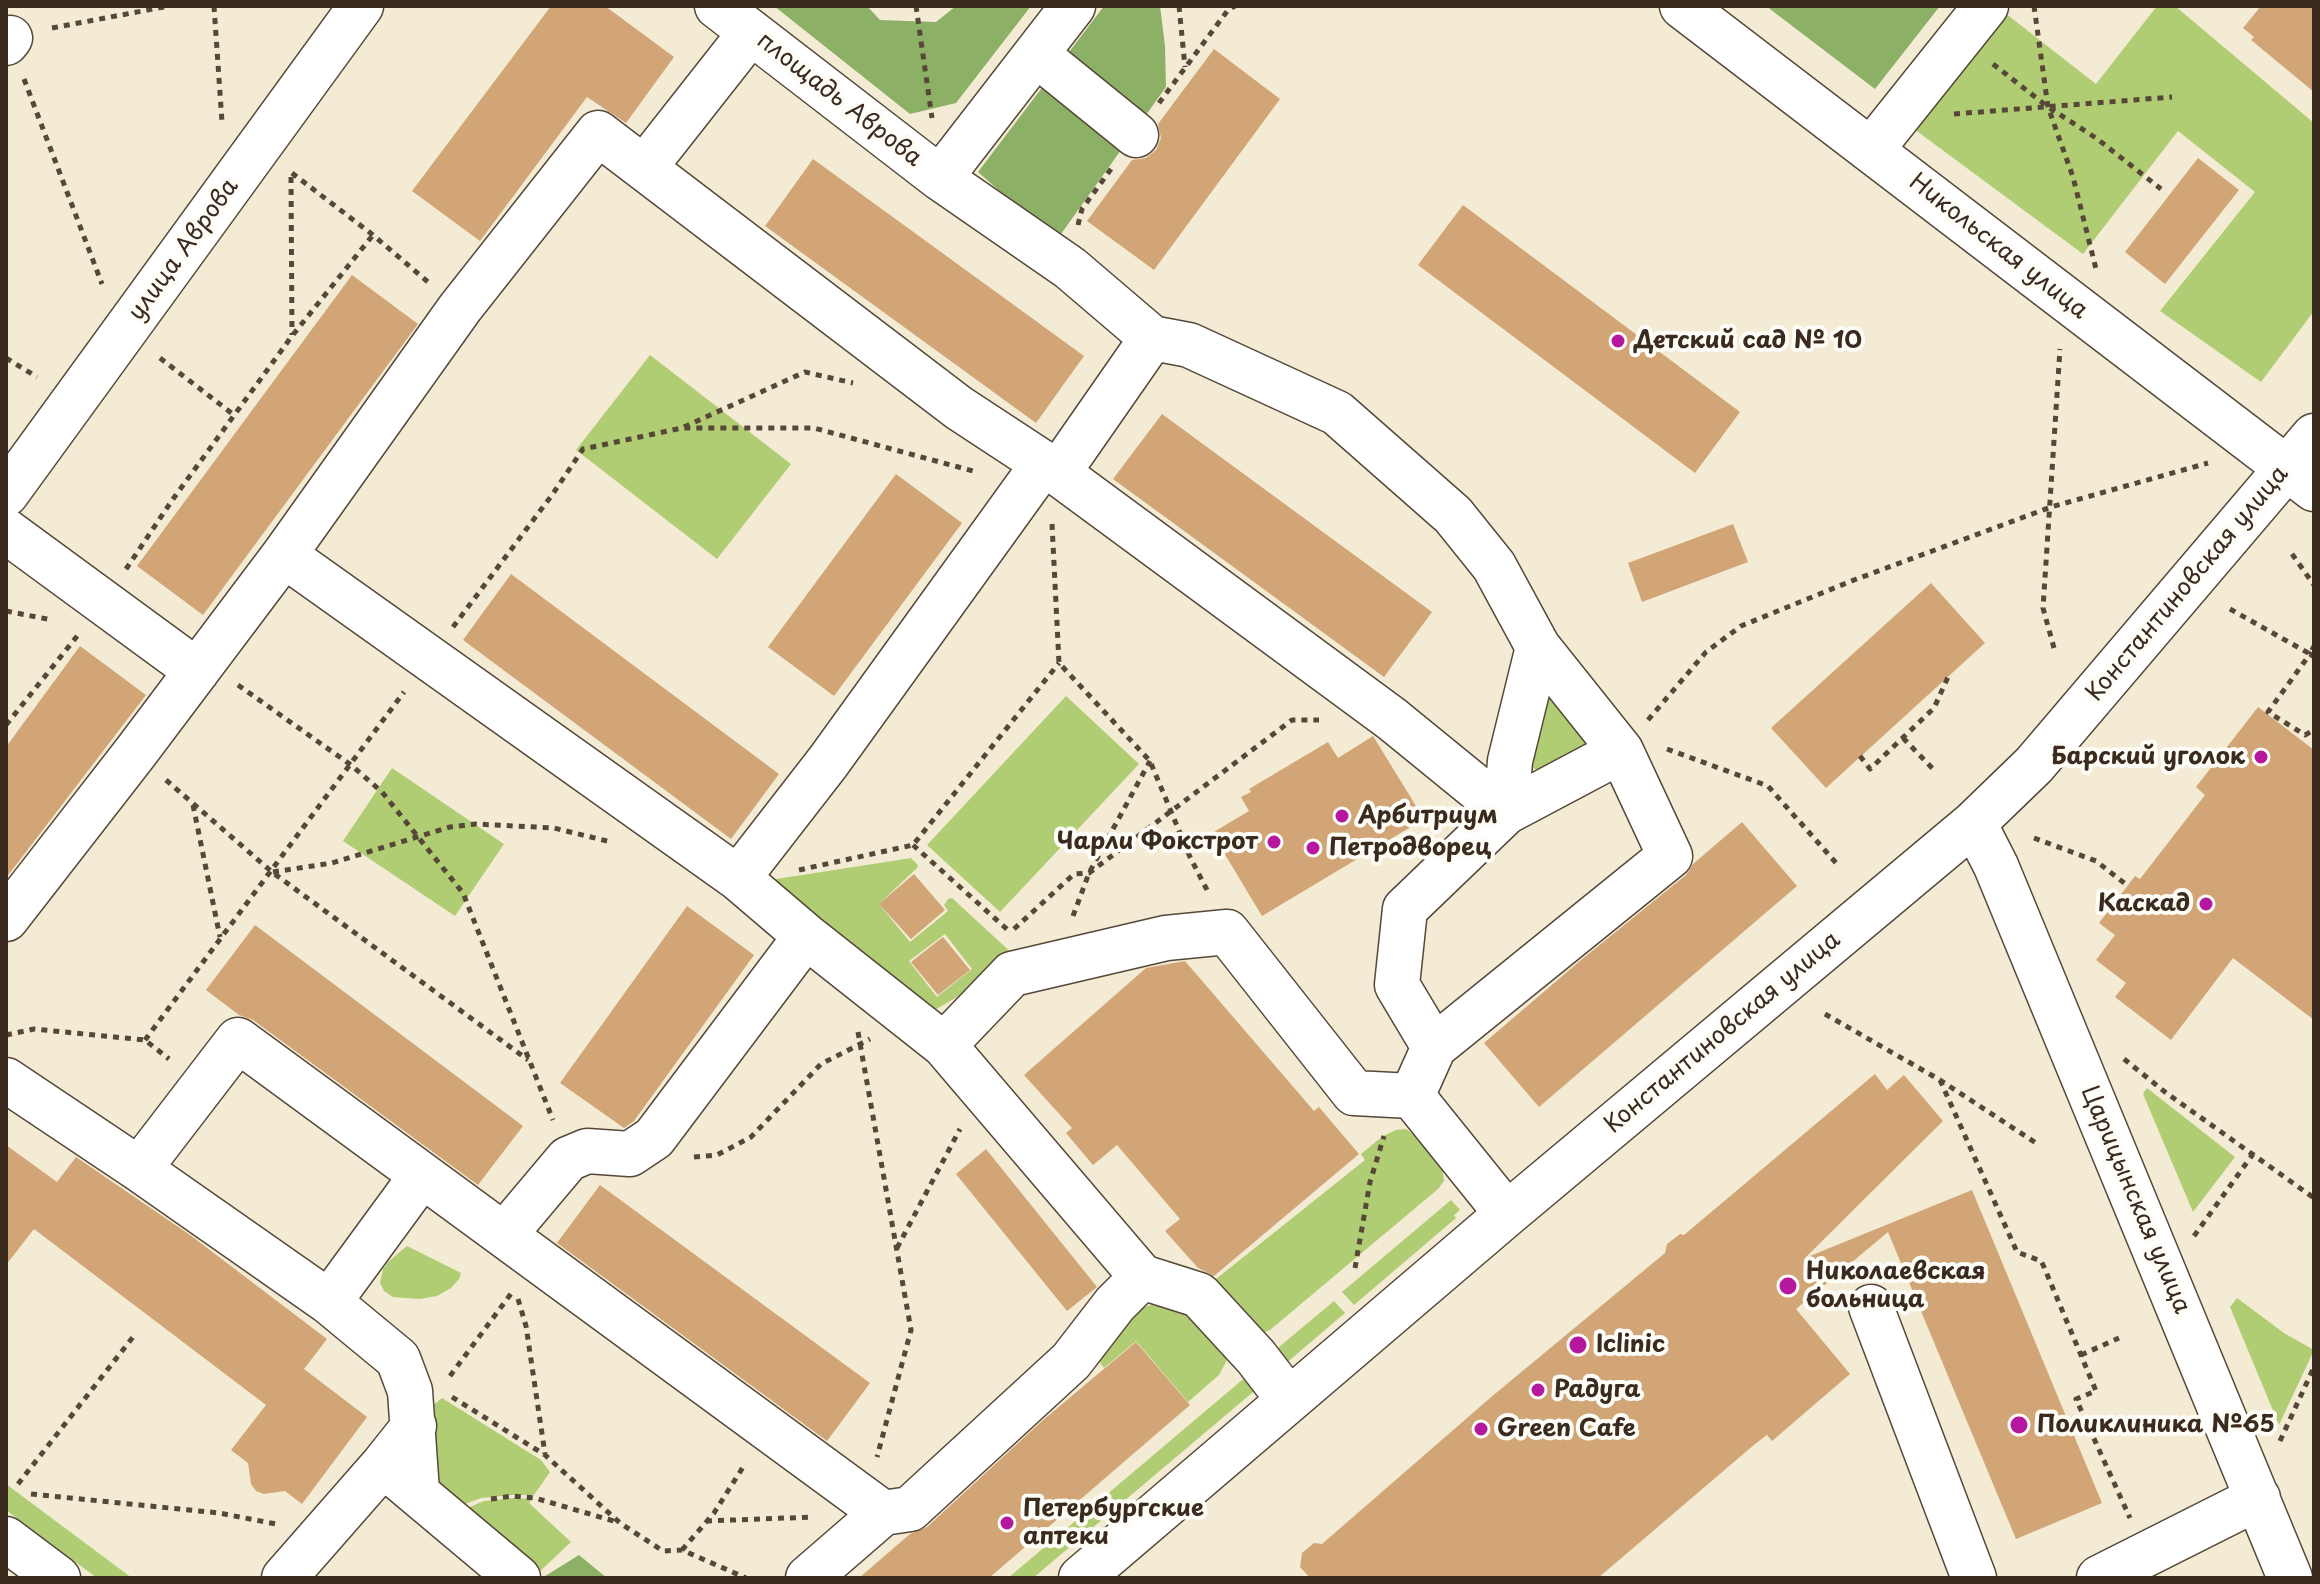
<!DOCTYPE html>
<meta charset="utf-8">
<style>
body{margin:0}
#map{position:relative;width:2320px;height:1584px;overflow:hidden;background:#f4ebd5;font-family:"Playpen Sans",sans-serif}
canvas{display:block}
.frame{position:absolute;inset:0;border:8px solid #3b2a1e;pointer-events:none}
</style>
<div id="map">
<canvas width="2320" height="1584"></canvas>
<div class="frame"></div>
</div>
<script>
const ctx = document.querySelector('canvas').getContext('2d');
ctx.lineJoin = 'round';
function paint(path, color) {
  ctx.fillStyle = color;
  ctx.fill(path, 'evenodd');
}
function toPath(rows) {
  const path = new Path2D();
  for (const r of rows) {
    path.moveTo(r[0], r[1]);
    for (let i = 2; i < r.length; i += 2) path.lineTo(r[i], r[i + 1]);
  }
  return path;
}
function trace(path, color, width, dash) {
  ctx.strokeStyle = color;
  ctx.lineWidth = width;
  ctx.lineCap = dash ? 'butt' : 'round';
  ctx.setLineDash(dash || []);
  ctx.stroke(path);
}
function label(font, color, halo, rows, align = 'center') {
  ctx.font = font + ' "Playpen Sans",sans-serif';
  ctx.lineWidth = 8;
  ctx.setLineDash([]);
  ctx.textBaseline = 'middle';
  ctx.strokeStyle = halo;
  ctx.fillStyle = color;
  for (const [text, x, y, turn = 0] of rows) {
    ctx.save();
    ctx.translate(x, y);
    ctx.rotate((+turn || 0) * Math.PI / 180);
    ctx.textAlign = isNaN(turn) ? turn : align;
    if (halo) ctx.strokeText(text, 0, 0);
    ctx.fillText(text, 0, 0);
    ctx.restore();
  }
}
paint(toPath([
 [2157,6,2175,6,2314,123,2314,311,2261,382,2160,311,2255,192,2178,131,2083,254,1914,129,2005,13,2096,84],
 [650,355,791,464,717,559,576,450],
 [1547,692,1593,746,1541,770,1531,768],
 [1066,696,1139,764,1000,912,927,845],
 [392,768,504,844,455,916,343,841],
 [911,858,918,865,917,868,879,904,910,942,948,911,944,905,948,899,952,898,1015,956,1007,957,957,997,935,1010,770,880],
 [945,934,972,969,937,997,909,961],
 [2147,1088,2235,1157,2193,1212,2143,1094],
 [1406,1129,1422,1142,1443,1172,1444,1181,1438,1189,1270,1330,1263,1333,1211,1283,1365,1160,1361,1154,1383,1136,1396,1130],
 [1451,1200,1460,1210,1454,1215,1456,1218,1354,1305,1342,1292],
 [407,1246,461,1273,459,1279,451,1288,437,1296,420,1299,393,1297,384,1291,380,1283,383,1269,389,1261],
 [2237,1298,2284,1333,2314,1350,2279,1425,2230,1307],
 [1334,1301,1345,1313,1284,1365,1273,1352],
 [1155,1304,1193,1312,1227,1350,1227,1360,1219,1375,1188,1402,1136,1341,1104,1368,1097,1358,1140,1308],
 [1248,1375,1259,1387,1033,1578,1008,1578],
 [442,1398,541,1460,550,1472,534,1495,512,1495,481,1498,457,1507,435,1481,425,1412],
 [6,1484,132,1578,97,1578,6,1510],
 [514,1498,532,1499,529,1503,571,1542,536,1575,460,1511,484,1501]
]), '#b0cd74');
paint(toPath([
 [774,6,867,6,880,20,936,22,956,6,1031,6,956,103,910,114],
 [1104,6,1160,6,1165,46,1166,87,1056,241,978,172],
 [1766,6,1940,6,1875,89],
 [579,1555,607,1578,542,1578]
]), '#8cb066');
paint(toPath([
 [551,6,605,6,674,57,626,123,587,97,480,241,412,191],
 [2261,6,2314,6,2314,92,2251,40,2254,37,2243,28],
 [1214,49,1280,99,1154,270,1087,221,1132,160,1146,158,1156,150,1161,138,1158,124],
 [2198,158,2239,190,2165,284,2125,252],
 [813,159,1084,356,1036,423,765,226],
 [1463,205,1740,412,1695,473,1418,265],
 [352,275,418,324,203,615,137,566],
 [1162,414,1432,612,1384,677,1113,479],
 [896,474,962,523,834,696,768,647],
 [1733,524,1748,562,1642,602,1628,563],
 [511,574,779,774,731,839,463,640],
 [1931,583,1985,643,1826,788,1771,728],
 [80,646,146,695,6,878,6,747],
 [2258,707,2314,750,2314,1020,2233,958,2171,1040,2115,997,2126,983,2096,960,2115,935,2099,923,2135,876,2140,879,2205,795,2196,787],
 [1373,736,1424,819,1262,916,1212,833,1249,811,1241,797,1251,792,1249,789,1328,742,1338,758],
 [1742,822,1797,886,1539,1107,1484,1043,1581,960,1686,875,1693,864],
 [914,874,945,910,911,939,879,904],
 [687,906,754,955,634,1121,624,1128,560,1083],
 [255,925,523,1126,478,1185,253,1020,239,1015,206,990],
 [943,937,970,970,938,995,911,962],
 [1185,961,1314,1111,1319,1107,1359,1154,1214,1276,1198,1268,1165,1231,1180,1219,1117,1145,1093,1165,1066,1133,1072,1128,1024,1075,1146,968],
 [1875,1074,1887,1090,1904,1075,1943,1121,1805,1258,1972,1190,2102,1503,2016,1539,1888,1232,1796,1309,1850,1374,1772,1441,1767,1435,1755,1444,1598,1578,1310,1578,1300,1567,1302,1553,1314,1543,1322,1544,1490,1398,1665,1253,1667,1244,1680,1234,1684,1235],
 [6,1145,57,1182,76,1157,190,1235,327,1339,304,1369,367,1417,302,1504,285,1491,264,1494,256,1491,251,1484,248,1463,231,1450,266,1405,34,1229,6,1265],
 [986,1149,1097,1287,1067,1311,956,1174],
 [600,1185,870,1383,827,1441,557,1243],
 [1136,1342,1190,1405,989,1578,859,1578,910,1534,927,1527,1042,1421]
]), '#d1a576');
const minor = toPath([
 [717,6,940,178,1070,268,1152,338,1189,345,1337,413,1453,515,1494,566,1538,647,1510,761,1506,812],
 [1682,6,2314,489],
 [6,43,10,38],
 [1036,54,1136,135],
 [1871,150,1986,6],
 [644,168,751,32],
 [940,178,1073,6],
 [1058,473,1152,338],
 [6,494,361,6],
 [6,531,197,671],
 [284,555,738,878,806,936,944,1045,1142,1277,1199,1295,1256,1357,1289,1400],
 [1974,823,1996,866,2290,1578],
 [738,878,828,762,1043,464],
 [6,919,135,753,284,555,460,308,598,133,959,408,1058,473,1392,719,1506,812],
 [944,1045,1012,974,1166,938,1227,932,1354,1093,1412,1096],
 [1434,1047,1670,856,1621,751,1538,647],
 [6,1080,139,1169,329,1302,398,1359,410,1391,417,1492],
 [139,1169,238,1040,883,1513],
 [1507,1214,1412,1096,1434,1047,1397,985,1405,909,1506,812,1621,751],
 [504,1235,568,1159,587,1151,630,1154,654,1138,806,936],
 [329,1302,422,1175],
 [1871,1307,1974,1578],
 [394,1474,518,1578],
 [284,1578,383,1465,414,1426],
 [808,1578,883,1513,910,1509,1071,1361,1115,1304,1142,1277],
 [1081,1578,1507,1214,1974,823,2034,765,2314,436],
 [2099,1578,2258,1498]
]);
const major = toPath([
 [6,1539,58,1578]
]);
trace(minor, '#574739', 47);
trace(major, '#574739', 47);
trace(toPath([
 [214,6,222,122],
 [916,6,932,118],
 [1179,6,1185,67],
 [2034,6,2048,107,2073,177,2096,269],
 [52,28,169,6],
 [1993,64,2048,107,2096,138,2161,189],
 [24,79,102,284],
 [1159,103,1228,10,1235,6],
 [1954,114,2172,97],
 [292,173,373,235,428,282],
 [291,177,292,335],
 [1078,225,1082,209,1111,169],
 [6,358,37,377],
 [160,358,234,415],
 [684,427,805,372,853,383],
 [1052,524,1059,663,1150,761,1190,857,1207,890],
 [2292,554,2314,585],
 [126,569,173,499,292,336,373,235],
 [2230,609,2310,654,2314,646],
 [6,611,52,620],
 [453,627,552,495,583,449,682,428,814,428,973,471],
 [2054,648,2043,608,2060,349],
 [2314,657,2310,654,2268,712,2305,735,2314,730],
 [238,685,351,765,382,792,463,893,553,1120],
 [1648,720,1706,652,1741,626,1854,580,2051,507,2208,463],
 [6,725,78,635],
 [1903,738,1936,772],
 [1667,749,1768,786,1837,864],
 [1860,756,1870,769,1934,708,1948,677],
 [166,780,272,872,528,1060],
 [193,805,220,937],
 [2034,838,2096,861,2128,886],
 [913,845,1008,930],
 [799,870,913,845,1059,663],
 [273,872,332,863,450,827,476,824,554,828,611,842],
 [1073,916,1089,873,1150,761],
 [1014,929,1074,874,1089,873,1292,720,1319,720],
 [1825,1014,1940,1080,2039,1145],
 [858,1032,911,1330,877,1457],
 [6,1035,34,1029,145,1040,169,1059],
 [145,1040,404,692],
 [2124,1059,2165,1092,2314,1198],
 [1940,1080,2017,1252,2041,1261,2044,1267,2096,1391,2076,1399,2130,1518],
 [694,1157,717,1155,751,1137,821,1064,870,1039],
 [2194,1236,2253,1154],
 [897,1248,960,1129],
 [1355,1268,1370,1182,1384,1136],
 [518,1299,526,1326,545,1454],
 [2081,1355,2119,1338],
 [450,1376,513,1291],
 [452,1397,545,1455,620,1523,663,1551,682,1550,746,1578],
 [2280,1441,2314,1367],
 [18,1484,133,1337],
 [31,1494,219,1513,276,1524],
 [491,1499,513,1496,535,1498,617,1522],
 [706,1521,814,1517],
 [682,1550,714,1513,745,1464]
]), '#574739', 5, [6, 6]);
trace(minor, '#fff', 44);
trace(major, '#fff', 44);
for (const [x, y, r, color] of [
 [1618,341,8,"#b5179e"],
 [2261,757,8,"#b5179e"],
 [1342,816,8,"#b5179e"],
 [1274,842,8,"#b5179e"],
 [1313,848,8,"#b5179e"],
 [2206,904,8,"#b5179e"],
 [1788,1286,10,"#b5179e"],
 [1578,1345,10,"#b5179e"],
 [1538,1390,8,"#b5179e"],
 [2019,1425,10,"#b5179e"],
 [1481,1429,8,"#b5179e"],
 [1007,1523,8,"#b5179e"]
]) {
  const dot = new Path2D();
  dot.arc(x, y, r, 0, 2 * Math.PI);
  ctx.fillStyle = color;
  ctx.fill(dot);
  trace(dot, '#fdfcf7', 3);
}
label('24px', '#3b2a1e', '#fdfcf7', [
 ["площадь Аврова",839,100,38],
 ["Никольская улица",1998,247,38],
 ["улица Аврова",184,250,-54],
 ["Константиновская улица",2188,584,-50],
 ["Константиновская улица",1723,1033,-40],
 ["Царицынская улица",2135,1200,67]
]);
label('bold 24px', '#3b2a1e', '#fdfcf7', [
 ["Детский сад № 10",1634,341],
 ["Барский уголок",2245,757,"right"],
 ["Арбитриум",1358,816],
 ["Чарли Фокстрот",1258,842,"right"],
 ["Петродворец",1329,848],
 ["Каскад",2190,904,"right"],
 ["Николаевская",1806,1272],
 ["больница",1806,1300],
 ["Iclinic",1596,1345],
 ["Радуга",1554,1390],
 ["Поликлиника №65",2037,1425],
 ["Green Cafe",1497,1429],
 ["Петербургские",1023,1509],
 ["аптеки",1023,1537]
], 'left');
</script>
